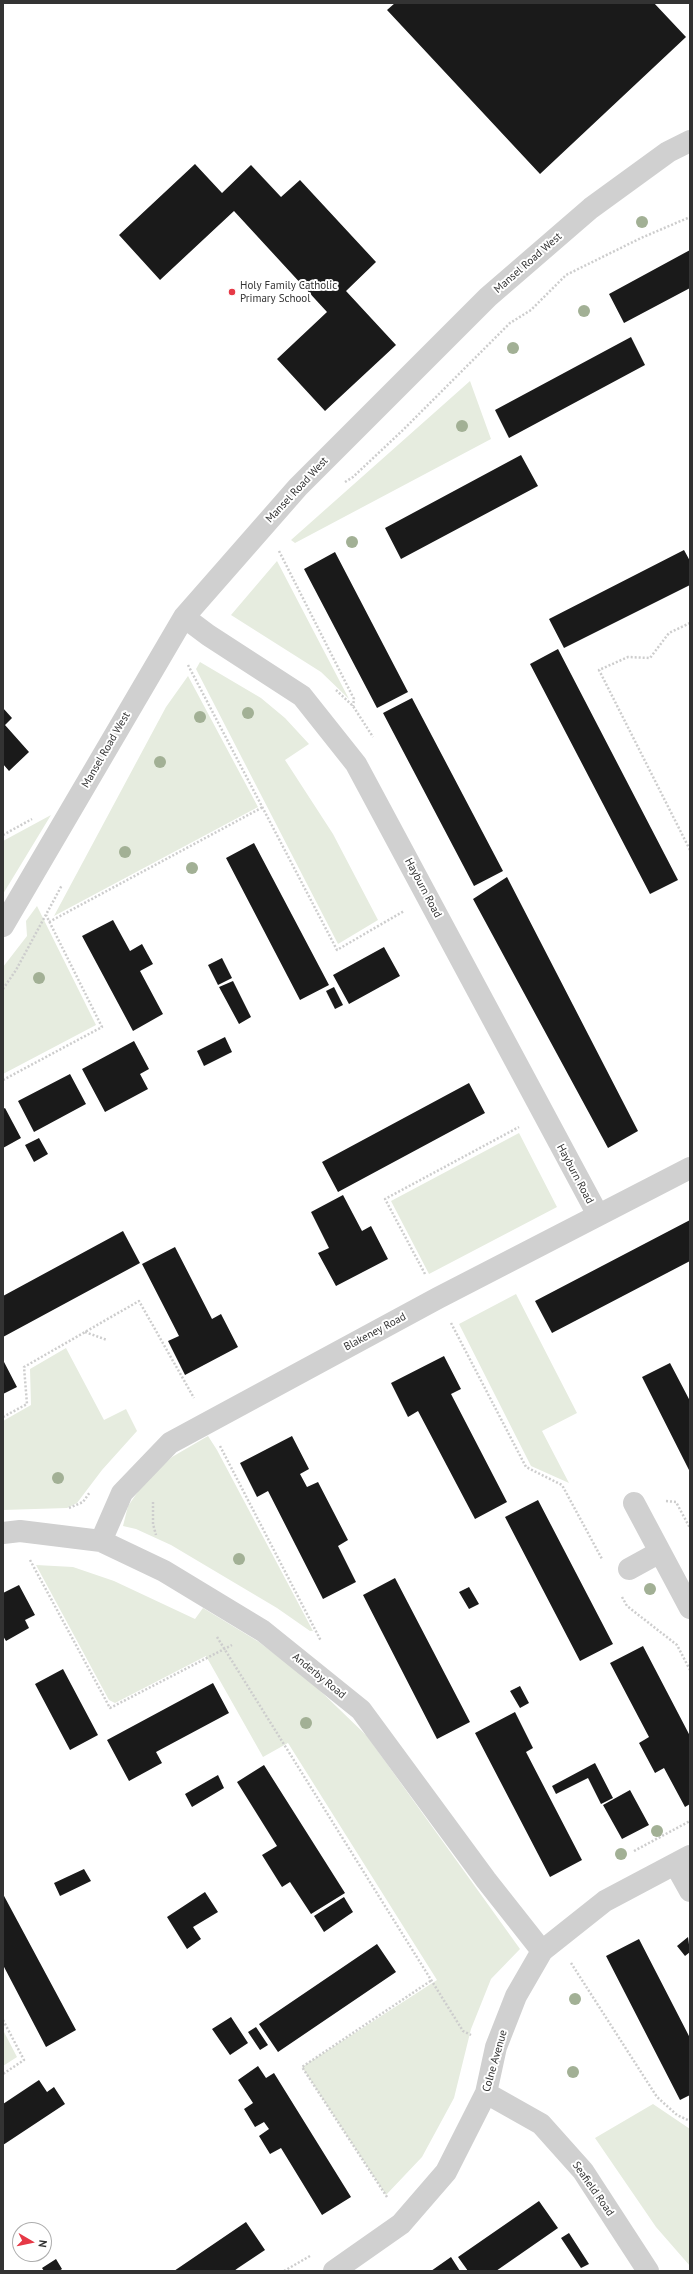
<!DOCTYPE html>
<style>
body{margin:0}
#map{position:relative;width:693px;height:2274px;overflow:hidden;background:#fff;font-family:"PT Sans",sans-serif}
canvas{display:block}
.frame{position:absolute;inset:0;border:4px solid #333;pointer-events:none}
.north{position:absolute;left:12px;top:2222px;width:40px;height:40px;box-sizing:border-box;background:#fff;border:1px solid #adadad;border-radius:50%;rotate:99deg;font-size:11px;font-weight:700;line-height:16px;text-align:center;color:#333}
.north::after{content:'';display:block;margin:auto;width:14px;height:18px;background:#e63946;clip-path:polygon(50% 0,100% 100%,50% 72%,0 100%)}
</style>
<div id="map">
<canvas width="693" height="2274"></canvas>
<div class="frame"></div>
<div class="north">N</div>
</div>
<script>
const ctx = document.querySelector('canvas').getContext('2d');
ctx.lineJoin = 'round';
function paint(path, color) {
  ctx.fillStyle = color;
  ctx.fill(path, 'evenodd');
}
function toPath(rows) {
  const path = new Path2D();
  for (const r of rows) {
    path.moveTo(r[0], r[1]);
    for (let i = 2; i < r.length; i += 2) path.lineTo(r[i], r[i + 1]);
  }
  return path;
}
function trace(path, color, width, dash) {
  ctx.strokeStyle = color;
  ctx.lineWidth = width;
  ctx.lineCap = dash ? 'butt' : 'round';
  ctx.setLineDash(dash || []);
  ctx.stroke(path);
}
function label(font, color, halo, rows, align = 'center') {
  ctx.font = font + ' "PT Sans",sans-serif';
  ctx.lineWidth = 4;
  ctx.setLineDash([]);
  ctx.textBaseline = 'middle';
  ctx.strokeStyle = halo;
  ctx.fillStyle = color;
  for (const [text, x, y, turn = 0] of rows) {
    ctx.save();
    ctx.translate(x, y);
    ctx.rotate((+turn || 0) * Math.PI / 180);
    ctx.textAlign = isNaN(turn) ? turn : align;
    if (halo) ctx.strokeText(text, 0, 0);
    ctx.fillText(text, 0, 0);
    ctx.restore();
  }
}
paint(toPath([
 [470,381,491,439,295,543,291,540],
 [277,561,349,699,321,672,231,615],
 [200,662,261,698,285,718,309,744,285,760,333,834,378,920,338,944,196,669],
 [188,676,258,807,54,916,166,707],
 [51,815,17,871,3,894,3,841],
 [37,906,96,1025,3,1074,3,967,27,936,26,921],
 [519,1133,557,1207,429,1274,391,1201],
 [516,1294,577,1413,542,1431,569,1483,531,1466,459,1324],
 [66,1348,104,1420,126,1409,137,1431,102,1470,77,1503,67,1508,3,1510,3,1421,31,1405,30,1369],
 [208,1436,217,1450,313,1631,310,1631,277,1608,171,1545,136,1529,123,1526,128,1506,146,1480,172,1457],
 [36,1565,73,1567,114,1581,195,1619,203,1608,259,1642,310,1681,367,1736,520,1949,491,1979,471,2029,454,2098,422,2157,386,2195,302,2067,437,1980,288,1743,263,1757,206,1656,115,1703,109,1700],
 [3,2030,17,2057,3,2066],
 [653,2104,690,2129,690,2266,656,2227,595,2138]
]), '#e6ecdf');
paint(toPath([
 [395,3,654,3,686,37,540,174,387,10],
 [195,164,222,193,251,165,281,197,300,180,376,262,346,291,396,345,325,411,277,359,327,312,234,211,160,280,119,235],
 [690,250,690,288,624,323,609,294],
 [631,337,645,365,509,438,495,410],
 [521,455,538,486,401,559,385,528],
 [684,550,690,561,690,585,564,648,549,619],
 [335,552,408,692,377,708,304,569],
 [558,649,678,880,650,894,530,664],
 [412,698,503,871,474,886,383,713],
 [3,708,12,718,5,725,29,752,9,771,3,764],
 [254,843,329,985,300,1000,226,858],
 [507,877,638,1131,608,1148,473,899],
 [113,920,130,951,142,944,153,964,140,971,163,1014,133,1031,82,936],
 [384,947,400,976,349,1004,333,975],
 [222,958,232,978,218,985,208,965],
 [233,981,251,1017,239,1024,219,987],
 [334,987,343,1005,335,1009,326,991],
 [225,1037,232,1052,204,1066,197,1051],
 [134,1041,149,1069,140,1074,148,1089,105,1112,82,1069],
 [70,1074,86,1104,34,1132,18,1101],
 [469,1083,485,1113,338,1192,322,1162],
 [5,1108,21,1138,3,1148,3,1109],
 [39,1138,48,1154,34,1162,25,1145],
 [343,1195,362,1231,371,1226,388,1259,336,1286,318,1253,329,1248,311,1212],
 [690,1220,690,1261,552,1333,535,1301],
 [123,1231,140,1263,3,1337,3,1296],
 [175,1247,212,1319,221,1314,238,1347,185,1375,168,1341,179,1336,142,1264],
 [444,1356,461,1389,451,1394,507,1502,475,1519,418,1411,408,1417,391,1383],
 [3,1360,17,1387,3,1394],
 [670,1363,690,1401,690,1472,642,1377],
 [292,1436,309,1469,300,1474,307,1487,318,1482,348,1540,338,1546,356,1582,323,1599,268,1491,257,1497,240,1463],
 [538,1500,613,1644,580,1661,505,1517],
 [395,1578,470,1722,437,1739,363,1595],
 [19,1585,35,1615,25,1620,29,1628,6,1641,3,1636,3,1593],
 [469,1587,479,1604,469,1609,459,1592],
 [643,1646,690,1736,690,1804,685,1807,664,1768,655,1773,639,1743,649,1737,610,1663],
 [63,1669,98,1735,70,1750,35,1684],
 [213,1683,229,1713,156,1752,162,1763,129,1781,107,1740],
 [520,1686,529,1703,520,1708,510,1691],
 [515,1712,533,1748,526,1752,582,1860,550,1877,475,1733],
 [595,1763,613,1798,601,1804,588,1778,556,1794,552,1786],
 [264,1765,345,1893,311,1914,290,1882,282,1887,262,1855,277,1846,237,1782],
 [218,1775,224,1788,192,1807,185,1794],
 [630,1790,649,1825,622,1839,603,1805],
 [84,1869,91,1881,60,1896,54,1883],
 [205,1892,218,1912,193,1927,201,1939,187,1949,167,1917],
 [3,1894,76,2030,46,2047,3,1965],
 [344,1897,353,1912,324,1932,314,1916],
 [688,1937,690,1952,685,1956,677,1946],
 [639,1939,690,2038,690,2095,680,2100,606,1956],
 [377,1944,396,1972,278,2052,259,2024],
 [231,2017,248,2043,230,2055,212,2029],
 [256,2027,268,2045,260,2050,248,2032],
 [258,2066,266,2078,274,2073,351,2197,322,2215,281,2148,270,2154,259,2136,269,2129,264,2122,255,2127,244,2109,253,2103,238,2080],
 [39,2080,47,2092,54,2087,65,2104,3,2145,3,2104],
 [539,2201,558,2228,496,2271,468,2271,458,2257],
 [246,2222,265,2250,238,2268,234,2271,174,2271],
 [569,2233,589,2264,581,2268,561,2238],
 [451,2257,460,2271,431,2271],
 [56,2259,62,2269,59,2271,44,2271,42,2268]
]), '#1a1a1a');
trace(toPath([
 [345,482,353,477,403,430,510,323,531,310,566,275,641,238,690,217],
 [279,551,354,699,353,706],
 [690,623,669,633,650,658,628,657,599,670,690,850],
 [188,665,337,950,404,911],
 [336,690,353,706,373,737],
 [3,835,32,819],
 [49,922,263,807],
 [3,989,16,970,62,885],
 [3,1080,102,1027,46,915],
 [425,1274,385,1199,519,1127],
 [451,1323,526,1467,562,1485,602,1559],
 [85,1332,107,1340],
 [3,1417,27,1404,24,1367,139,1301,194,1398],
 [220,1446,321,1641],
 [666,1501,676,1502,690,1528],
 [153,1502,153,1524,156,1535],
 [69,1508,83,1502,90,1492],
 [30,1560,110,1708,232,1645],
 [622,1597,627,1606,677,1645,690,1670],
 [217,1637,463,2031,471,2035],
 [634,1851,690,1821],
 [571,1963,657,2097,677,2115,690,2121],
 [3,2020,24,2060,3,2074],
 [387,2197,302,2067,432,1980],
 [284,2271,310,2256]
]), '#cdcdcd', 2.5, [2, 2]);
trace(toPath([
 [184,617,208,635,302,696,356,764,598,1215],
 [3,926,184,617,298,487,488,297,591,208,668,152,690,141],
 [634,1503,690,1608],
 [3,1533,20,1531,101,1541,164,1571,263,1631,361,1710,486,1880,542,1951],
 [101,1541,122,1493,170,1443,438,1298,690,1168],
 [629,1569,660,1552],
 [675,1864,690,1891],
 [486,2093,541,2124,583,2171,648,2271],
 [334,2271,401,2224,446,2172,486,2093,496,2047,516,1996,542,1951,605,1901,690,1856]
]), '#d0d0d0', 22);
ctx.fillStyle = '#a2b095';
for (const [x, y] of [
 [642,222],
 [584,311],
 [513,348],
 [462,426],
 [352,542],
 [248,713],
 [200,717],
 [160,762],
 [125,852],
 [192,868],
 [39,978],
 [58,1478],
 [239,1559],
 [650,1589],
 [306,1723],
 [657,1831],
 [621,1854],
 [575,1999],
 [573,2072]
]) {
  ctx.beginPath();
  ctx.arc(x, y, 6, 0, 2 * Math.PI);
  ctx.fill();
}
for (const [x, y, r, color] of [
 [232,292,4,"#e63946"]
]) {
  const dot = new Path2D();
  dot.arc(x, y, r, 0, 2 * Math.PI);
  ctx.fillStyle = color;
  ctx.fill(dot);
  trace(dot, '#fff', 1.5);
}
label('11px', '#333', '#fff', [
 ["Mansel Road West",528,263,-41],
 ["Mansel Road West",297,490,-47],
 ["Mansel Road West",106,750,-60],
 ["Hayburn Road",423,888,62],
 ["Hayburn Road",575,1174,62],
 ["Blakeney Road",375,1332,-28],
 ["Anderby Road",319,1676,39],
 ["Colne Avenue",495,2061,-74],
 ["Seafield Road",593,2189,55]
]);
label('11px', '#333', '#fff', [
 ["Holy Family Catholic",240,286],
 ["Primary School",240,299]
], 'left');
</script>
